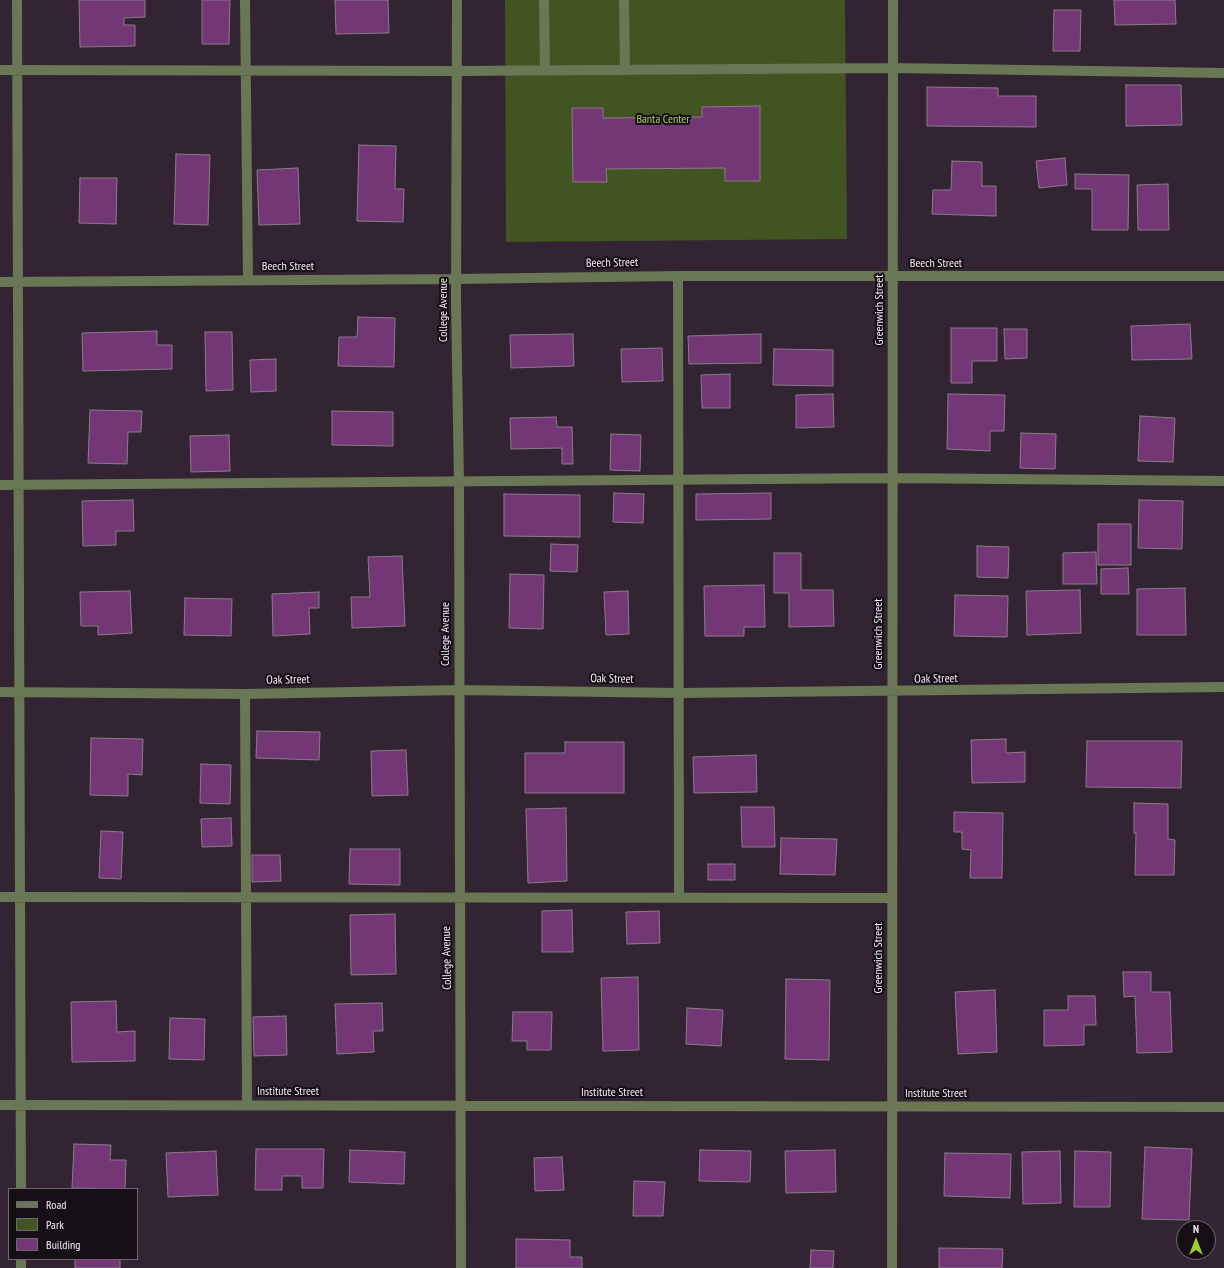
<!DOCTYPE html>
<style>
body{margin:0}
#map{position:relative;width:1224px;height:1268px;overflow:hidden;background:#322432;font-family:"PT Sans Narrow",sans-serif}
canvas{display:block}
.legend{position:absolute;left:8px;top:1188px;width:130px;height:72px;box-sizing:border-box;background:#161016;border:1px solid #706870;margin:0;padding:5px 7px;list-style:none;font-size:12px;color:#f6edf6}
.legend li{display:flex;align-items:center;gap:8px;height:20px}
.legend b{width:20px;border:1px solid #706870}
.north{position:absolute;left:1176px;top:1220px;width:40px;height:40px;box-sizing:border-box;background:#161016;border:1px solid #706870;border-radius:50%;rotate:0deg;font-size:11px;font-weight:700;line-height:16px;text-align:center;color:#f6edf6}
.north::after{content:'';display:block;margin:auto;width:14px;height:18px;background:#9ccb32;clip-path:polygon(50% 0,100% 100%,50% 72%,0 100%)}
</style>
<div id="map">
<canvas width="1224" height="1268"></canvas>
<ul class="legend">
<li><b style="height:5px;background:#697754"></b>Road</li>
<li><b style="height:11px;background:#425420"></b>Park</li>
<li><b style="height:11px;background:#733776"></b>Building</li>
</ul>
<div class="north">N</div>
</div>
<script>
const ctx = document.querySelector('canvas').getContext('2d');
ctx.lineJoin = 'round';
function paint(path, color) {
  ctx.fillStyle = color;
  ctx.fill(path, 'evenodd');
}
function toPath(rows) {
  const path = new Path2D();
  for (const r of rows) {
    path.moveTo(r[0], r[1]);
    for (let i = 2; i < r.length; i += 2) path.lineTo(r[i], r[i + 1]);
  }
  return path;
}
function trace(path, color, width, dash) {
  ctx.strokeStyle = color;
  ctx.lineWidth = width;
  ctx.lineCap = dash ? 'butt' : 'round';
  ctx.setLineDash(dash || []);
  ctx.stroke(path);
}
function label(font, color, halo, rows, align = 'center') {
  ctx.font = font + ' "PT Sans Narrow",sans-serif';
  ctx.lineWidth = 4;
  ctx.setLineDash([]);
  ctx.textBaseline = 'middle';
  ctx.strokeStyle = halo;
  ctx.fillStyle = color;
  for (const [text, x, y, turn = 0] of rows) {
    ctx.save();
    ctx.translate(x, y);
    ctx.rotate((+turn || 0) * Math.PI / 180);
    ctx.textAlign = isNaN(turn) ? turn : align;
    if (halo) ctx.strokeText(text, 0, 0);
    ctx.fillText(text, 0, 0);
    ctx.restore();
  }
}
paint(toPath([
 [505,0,845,0,847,239,506,242]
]), '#425420');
const building = toPath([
 [79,0,145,0,145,17,124,18,124,25,135,25,135,46,80,47,79,0],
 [202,0,230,0,229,44,202,44,202,0],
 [335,0,388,0,389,33,336,34,335,0],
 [1114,0,1175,0,1176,24,1115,25,1114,0],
 [1054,10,1081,10,1080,51,1053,51,1054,10],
 [1126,85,1181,85,1182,125,1126,126,1126,85],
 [927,87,998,88,998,96,1036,96,1036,127,927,126,927,87],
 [760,106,760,181,725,181,725,168,606,169,607,182,573,182,572,108,603,108,603,118,702,117,702,107,760,106],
 [359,145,396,146,395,189,404,189,403,222,357,221,359,145],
 [176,154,210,155,208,225,174,224,176,154],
 [1065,158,1067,185,1039,188,1036,161,1065,158],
 [952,161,982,162,982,186,996,186,996,216,932,214,933,190,951,190,952,161],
 [298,168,300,224,259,225,257,170,298,168],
 [1075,174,1129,175,1128,230,1092,230,1092,189,1075,189,1075,174],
 [80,178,117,178,116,224,79,223,80,178],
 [1168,184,1169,230,1138,230,1137,185,1168,184],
 [358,317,395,318,394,367,338,366,339,337,357,337,358,317],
 [1190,324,1192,359,1132,360,1131,326,1190,324],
 [951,328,997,328,997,361,972,361,972,383,951,383,951,328],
 [1004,329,1027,329,1027,358,1005,359,1004,329],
 [157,331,157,345,172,345,172,369,83,371,82,333,157,331],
 [205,332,232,332,233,390,206,391,205,332],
 [573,334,574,366,511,368,510,335,573,334],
 [761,334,761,363,689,364,688,336,761,334],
 [662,348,663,381,622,382,621,349,662,348],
 [774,349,833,350,833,386,773,385,774,349],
 [276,359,276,391,251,392,250,360,276,359],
 [730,374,730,408,702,408,701,375,730,374],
 [833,394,834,427,796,428,796,395,833,394],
 [948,394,1005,395,1004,431,990,431,990,451,947,449,948,394],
 [90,410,142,411,141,432,128,432,127,464,88,463,90,410],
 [332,411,393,412,393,446,332,445,332,411],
 [1140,416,1175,418,1173,462,1138,461,1140,416],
 [556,417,557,427,572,427,573,464,562,464,562,448,511,449,510,418,556,417],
 [1021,433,1056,434,1055,469,1020,468,1021,433],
 [611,434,641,435,640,471,610,470,611,434],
 [229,435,230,471,191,472,190,436,229,435],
 [614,493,644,494,643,523,613,522,614,493],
 [771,493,771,519,696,520,696,494,771,493],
 [504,494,580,495,580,537,504,536,504,494],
 [133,500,134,531,116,531,116,545,83,546,82,501,133,500],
 [1139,500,1183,501,1182,549,1138,548,1139,500],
 [1098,524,1131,524,1131,565,1098,565,1098,524],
 [551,544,578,545,577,572,550,571,551,544],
 [977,546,1009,547,1008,578,977,577,977,546],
 [1096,552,1097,584,1063,584,1063,553,1096,552],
 [774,553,801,553,801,590,833,590,834,626,789,627,789,593,774,593,774,553],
 [402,556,405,626,352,628,351,597,370,597,368,557,402,556],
 [1128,568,1129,594,1101,594,1101,569,1128,568],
 [510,574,544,575,543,629,509,628,510,574],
 [764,585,765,627,744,627,744,636,705,636,704,586,764,585],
 [1185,588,1186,635,1137,635,1137,589,1185,588],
 [1080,590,1081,633,1027,635,1026,591,1080,590],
 [130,591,132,633,98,635,98,626,81,626,80,592,130,591],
 [628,591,629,634,606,635,604,592,628,591],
 [319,592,319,608,309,608,310,634,273,636,272,594,319,592],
 [955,595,1008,596,1007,637,954,636,955,595],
 [185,598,232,599,231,636,184,635,185,598],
 [257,731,320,732,319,760,256,758,257,731],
 [91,738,143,739,142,775,128,774,128,796,90,795,91,738],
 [1006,739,1006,753,1025,752,1025,782,972,783,971,740,1006,739],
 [1087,741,1182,741,1181,788,1086,787,1087,741],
 [565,742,624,742,624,793,525,793,525,753,565,753,565,742],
 [406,750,408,795,372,796,371,751,406,750],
 [756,755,757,792,694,793,693,757,756,755],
 [201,764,231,765,230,804,200,803,201,764],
 [1134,803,1168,804,1168,839,1175,840,1174,875,1135,875,1136,833,1134,833,1134,803],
 [741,807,774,807,775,847,742,847,741,807],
 [566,808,567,881,528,883,526,809,566,808],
 [954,812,1003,813,1002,878,970,878,971,850,962,849,962,832,954,832,954,812],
 [231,818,232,846,202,847,201,819,231,818],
 [101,831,123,832,121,879,99,878,101,831],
 [781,838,837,839,835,875,780,874,781,838],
 [350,849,400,849,400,885,349,884,350,849],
 [252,855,280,855,281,881,252,882,252,855],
 [708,864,735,864,735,880,708,880,708,864],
 [572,910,573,952,542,952,542,911,572,910],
 [659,911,660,943,627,944,626,912,659,911],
 [395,914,396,974,351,975,350,915,395,914],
 [1123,972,1151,972,1151,992,1170,992,1172,1052,1137,1053,1135,996,1124,997,1123,972],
 [638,977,639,1050,603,1051,601,978,638,977],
 [786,979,830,980,829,1060,785,1059,786,979],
 [995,990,997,1052,958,1054,955,992,995,990],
 [1068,996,1095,996,1096,1025,1084,1025,1084,1045,1044,1046,1044,1010,1068,1010,1068,996],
 [116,1001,117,1032,135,1031,135,1061,72,1062,71,1002,116,1001],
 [382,1003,383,1031,373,1031,374,1052,337,1054,335,1004,382,1003],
 [687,1008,723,1010,721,1046,686,1044,687,1008],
 [513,1012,552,1012,551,1050,527,1050,527,1041,512,1041,513,1012],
 [286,1016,287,1055,254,1056,253,1017,286,1016],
 [170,1018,205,1019,204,1060,169,1059,170,1018],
 [74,1144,111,1145,110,1160,126,1160,125,1189,72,1188,74,1144],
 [1145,1147,1192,1149,1189,1220,1142,1219,1145,1147],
 [256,1149,324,1149,323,1188,302,1188,302,1176,282,1176,282,1190,255,1190,256,1149],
 [350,1150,405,1152,404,1184,349,1182,350,1150],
 [700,1150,751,1151,750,1182,699,1181,700,1150],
 [835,1150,836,1192,786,1193,785,1151,835,1150],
 [216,1151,218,1195,168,1197,166,1153,216,1151],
 [1060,1151,1061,1203,1023,1204,1022,1152,1060,1151],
 [1075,1151,1111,1152,1110,1207,1074,1207,1075,1151],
 [945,1153,1011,1154,1010,1198,944,1196,945,1153],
 [562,1157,564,1190,535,1191,534,1158,562,1157],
 [634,1181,665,1182,663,1216,633,1216,634,1181],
 [516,1239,570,1240,570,1257,582,1257,582,1268,516,1268,516,1239],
 [939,1248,1003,1249,1002,1268,939,1268,939,1248],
 [811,1250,834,1251,833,1268,810,1268,811,1250],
 [75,1259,120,1259,120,1268,75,1268,75,1259]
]);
paint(building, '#733776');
trace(building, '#8c7b8c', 1);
trace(toPath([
 [17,0,21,1189],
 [245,0,248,280],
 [457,0,456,300,459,483,461,1268],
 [544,0,545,70],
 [624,0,625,70],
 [0,70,457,71,893,68,1224,73],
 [678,276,679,898],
 [0,282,456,279,678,276,1224,276],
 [0,485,892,478,1224,481],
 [0,692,245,694,459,690,679,693,1224,687],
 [245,694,247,1105],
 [0,897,892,898],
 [0,1105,1224,1107],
 [21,1259,21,1268],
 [892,1268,893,0]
]), '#697754', 10);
label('12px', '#a7cf5d', '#161016', [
 ["Banta Center",663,120]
]);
label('12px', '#f6edf6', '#161016', [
 ["Beech Street",612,263,-1],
 ["Beech Street",936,264],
 ["Beech Street",288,267],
 ["College Avenue",444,310,-90],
 ["Greenwich Street",880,310,-90],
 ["College Avenue",446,634,-90],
 ["Greenwich Street",879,634,-90],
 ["Oak Street",612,679,1],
 ["Oak Street",936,679,-1],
 ["Oak Street",288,680,-1],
 ["College Avenue",447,958,-91],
 ["Greenwich Street",879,958,-90],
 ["Institute Street",288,1092],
 ["Institute Street",612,1093],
 ["Institute Street",936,1094]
]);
</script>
